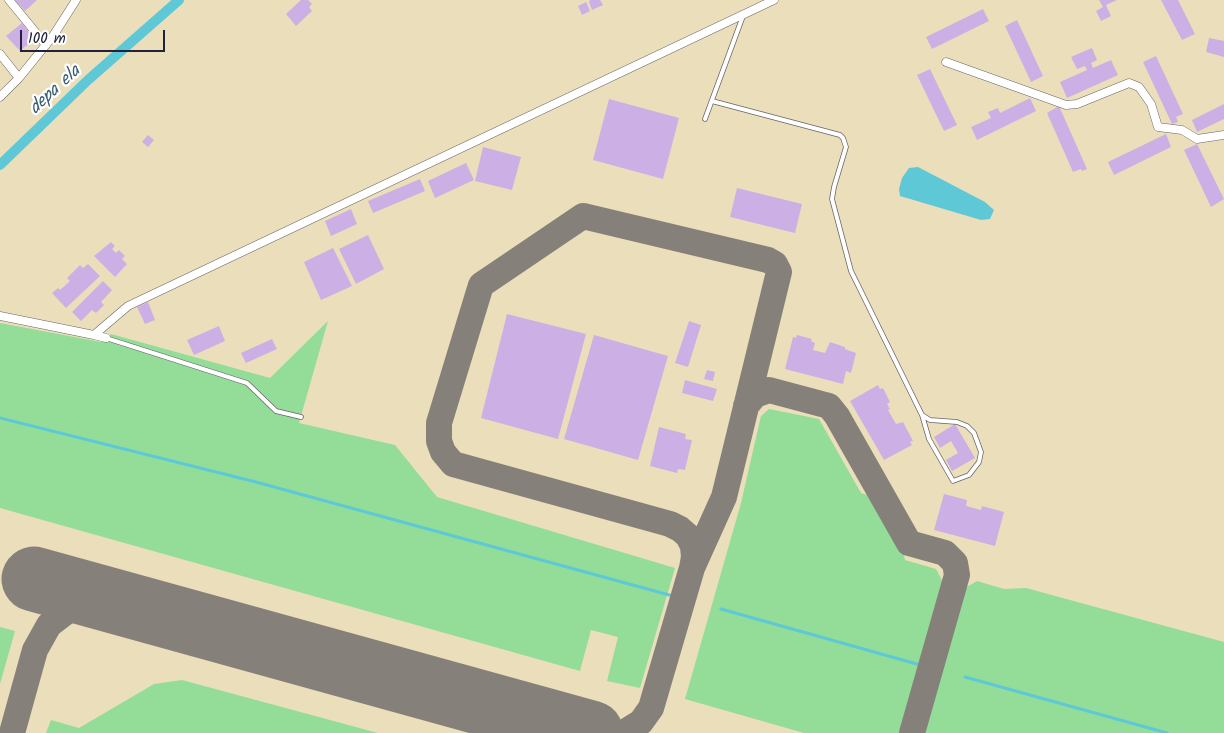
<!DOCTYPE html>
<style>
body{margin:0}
#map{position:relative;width:1224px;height:733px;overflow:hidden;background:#ebdeba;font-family:Kalam,sans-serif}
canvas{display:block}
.scale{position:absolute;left:20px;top:30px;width:145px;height:22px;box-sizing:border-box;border:2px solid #22223b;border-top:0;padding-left:6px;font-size:15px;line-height:18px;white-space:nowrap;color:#22223b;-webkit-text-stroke:4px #fff;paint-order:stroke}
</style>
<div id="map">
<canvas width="1224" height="733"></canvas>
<div class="scale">100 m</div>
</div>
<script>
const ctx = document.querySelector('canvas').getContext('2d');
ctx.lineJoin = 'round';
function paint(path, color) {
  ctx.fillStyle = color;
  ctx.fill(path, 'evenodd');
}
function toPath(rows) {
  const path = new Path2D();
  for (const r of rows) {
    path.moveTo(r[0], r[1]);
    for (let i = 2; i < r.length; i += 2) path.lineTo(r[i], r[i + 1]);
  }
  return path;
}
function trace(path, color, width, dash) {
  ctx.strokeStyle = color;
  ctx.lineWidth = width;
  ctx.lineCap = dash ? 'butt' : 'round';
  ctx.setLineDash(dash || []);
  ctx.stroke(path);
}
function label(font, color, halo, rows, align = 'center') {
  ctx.font = font + ' Kalam,sans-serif';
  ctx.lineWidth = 4.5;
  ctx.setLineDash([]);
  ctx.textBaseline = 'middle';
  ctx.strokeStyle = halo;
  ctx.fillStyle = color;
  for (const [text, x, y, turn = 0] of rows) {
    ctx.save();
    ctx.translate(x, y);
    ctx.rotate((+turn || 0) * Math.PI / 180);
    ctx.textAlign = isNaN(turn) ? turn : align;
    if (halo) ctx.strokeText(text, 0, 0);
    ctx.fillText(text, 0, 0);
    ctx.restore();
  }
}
paint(toPath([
 [328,321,299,423,395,445,437,497,675,568,640,688,607,681,618,637,591,630,580,671,0,508,0,323,101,342,111,334,270,378],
 [769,409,819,419,861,493,873,497,903,551,905,560,936,569,943,582,899,733,804,733,685,699,741,503,761,416],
 [977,581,1004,589,1026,588,1224,642,1224,733,924,733,965,588],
 [0,627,15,631,0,684],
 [182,680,378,733,46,733,51,720,79,728,154,684]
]), '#93dd99');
paint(toPath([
 [918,167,985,202,994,210,990,219,981,220,900,196,899,189,902,178,909,168]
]), '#5ec8d7');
trace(toPath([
 [0,418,256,482,673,596],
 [721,609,924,666],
 [965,677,1167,733]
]), '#5ec8d7', 3);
trace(toPath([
 [0,165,88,80,179,0]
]), '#5ec8d7', 10);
trace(toPath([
 [746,406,755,395,769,390,829,406,837,416,909,543,945,553,955,563,957,575,912,733],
 [12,733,35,650,49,625,66,612,87,603,119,602],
 [623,733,641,722,651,708,692,568,724,497,779,272,775,264,768,260,583,216,481,285,439,423,439,441,443,452,453,464,670,524,680,529,688,536,693,546,694,557,692,568]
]), '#86807a', 26);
trace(toPath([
 [34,579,591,733]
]), '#86807a', 65);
paint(toPath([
 [15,0,37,0,25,11],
 [301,0,308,0,312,4,309,7,312,11,296,26,286,14],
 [590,0,600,0,603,5,592,10,589,2],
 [1099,0,1117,0,1106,5,1111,16,1101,21,1096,11,1103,7],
 [1161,0,1178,0,1195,34,1182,40],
 [586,2,590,11,582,15,578,6],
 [983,9,989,21,932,49,926,37],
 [1017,20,1043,76,1031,82,1005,26],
 [22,23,34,39,20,51,6,36],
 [1209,38,1224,41,1224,57,1206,52],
 [1092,48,1097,60,1091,63,1093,68,1111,60,1118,75,1067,98,1060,82,1087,70,1085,66,1077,69,1071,57],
 [1156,56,1183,114,1176,117,1178,122,1172,124,1143,62],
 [930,69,957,125,944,131,917,75],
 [1030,98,1036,111,977,140,971,127,991,118,988,112,998,108,1000,113],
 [609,99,679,118,663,179,593,160],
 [1224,104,1224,119,1197,132,1192,120],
 [1059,106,1087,169,1082,171,1081,169,1073,172,1047,113],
 [1166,134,1171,147,1114,175,1108,162],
 [148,135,154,140,148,147,142,142],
 [1197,144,1224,199,1211,207,1184,150],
 [483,147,521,157,512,190,475,181],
 [466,163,474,180,435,198,428,181],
 [420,179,425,191,373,213,368,201],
 [737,188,802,204,795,233,730,217],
 [351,209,357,224,331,236,325,221],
 [368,235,384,269,356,284,339,249],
 [111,242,115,246,112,249,116,253,119,250,125,256,122,259,127,264,115,277,94,256],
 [333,248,352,286,321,300,304,262],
 [88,264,100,276,66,308,52,293,58,288,60,290,70,281,67,278,80,265,83,268],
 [103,281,112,290,101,302,104,305,96,313,92,310,81,321,72,312],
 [148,302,155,320,145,324,137,307],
 [507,314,586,334,558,439,481,418],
 [689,321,701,325,688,367,675,363],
 [219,326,225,341,194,355,187,340],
 [594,335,668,356,638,460,564,439],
 [797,335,812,339,811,341,815,343,813,350,825,353,830,342,845,347,845,349,856,353,851,373,846,371,843,384,785,369,793,337,796,338],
 [272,339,277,349,246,363,241,353],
 [707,370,715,372,713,381,704,379],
 [685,380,717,389,713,401,682,393],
 [878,385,880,389,883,388,890,402,887,404,890,409,888,410,896,424,903,422,913,441,910,442,912,445,884,460,850,401],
 [955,424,975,458,952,471,946,460,958,453,951,441,940,448,934,437],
 [659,427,686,434,685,439,692,440,685,470,678,469,677,473,650,466],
 [944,494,967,500,966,506,981,510,982,506,1004,512,995,546,934,530]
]), '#ccb0e5');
const service = toPath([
 [712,101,840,135,843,138,846,147,834,187,832,199,851,271,922,415,929,439,953,481,969,475,979,462,981,452,974,433,967,426,957,422,930,420,922,415],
 [705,119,743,16],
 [106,338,247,383,276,411,301,417]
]);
const minor = toPath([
 [9,0,46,45],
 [0,54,19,78,53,36,76,0],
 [946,62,1066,105,1077,104,1129,83,1139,87,1151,104,1158,127,1182,130,1197,139,1224,135],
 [0,97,19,78],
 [0,316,94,335,128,306,774,0],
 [94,335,106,338]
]);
trace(service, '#686467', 5.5);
trace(minor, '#686467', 9);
trace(service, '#fff', 4);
trace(minor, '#fff', 8);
label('italic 18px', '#375c72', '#fff', [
 ["depa ela",56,91,-43]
]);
</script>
